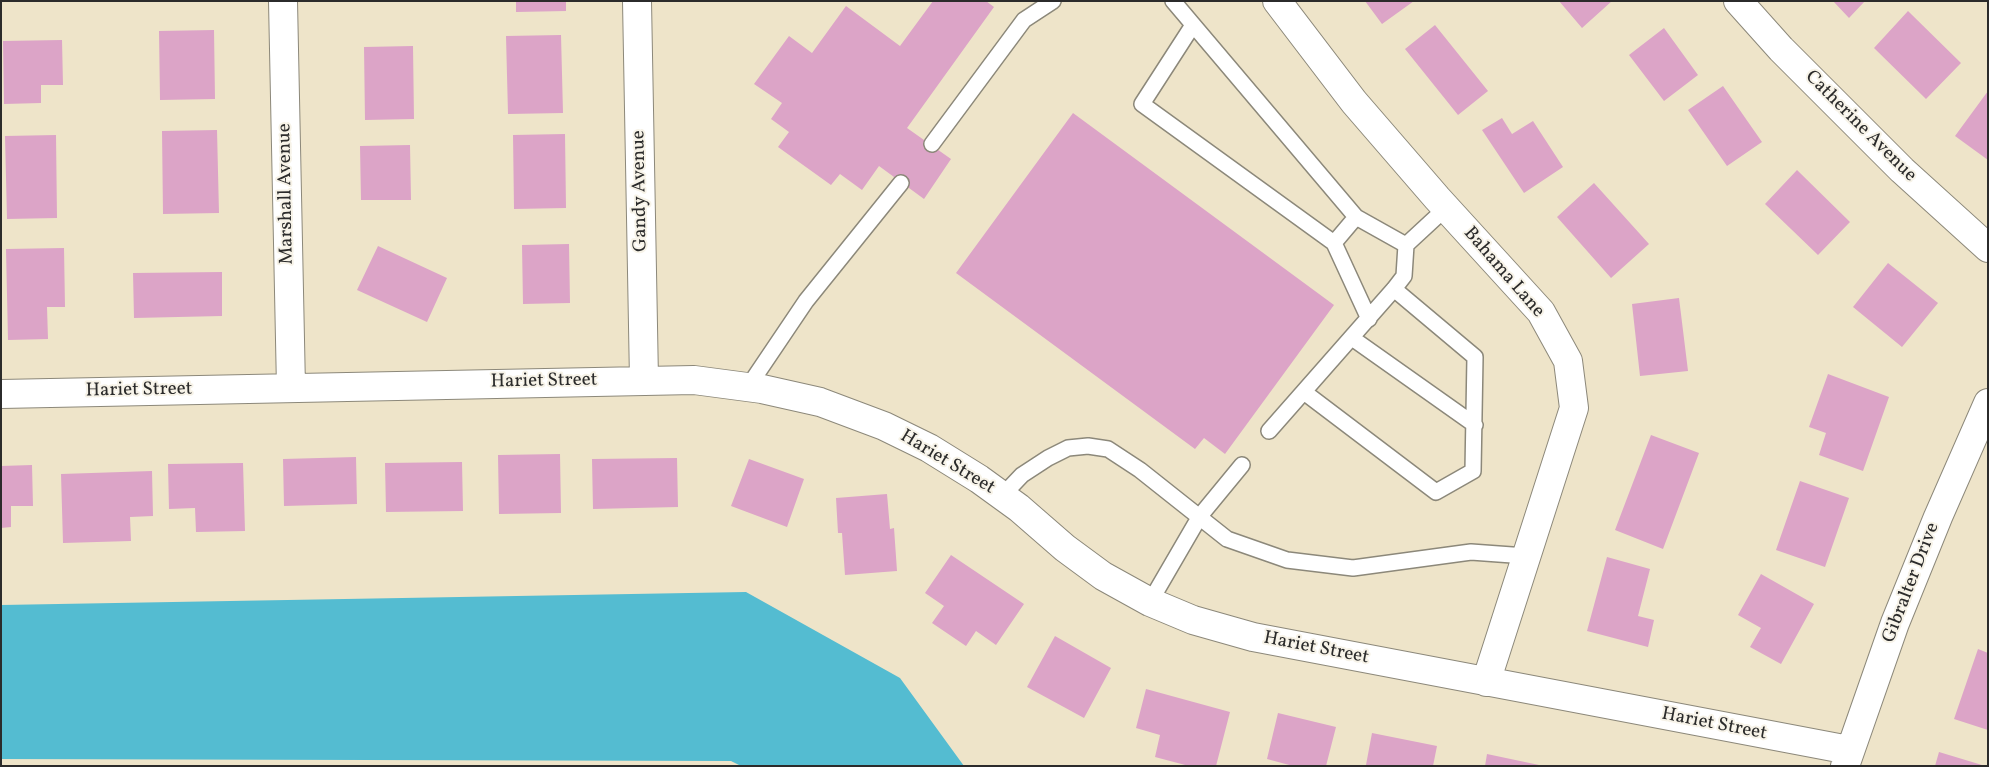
<!DOCTYPE html>
<style>
body{margin:0}
#map{position:relative;width:1989px;height:767px;overflow:hidden;background:#eee4c9;font-family:Vollkorn,serif}
canvas{display:block}
.frame{position:absolute;inset:0;border:2px solid #2b2b2b;pointer-events:none}
</style>
<div id="map">
<canvas width="1989" height="767"></canvas>
<div class="frame"></div>
</div>
<script>
const ctx = document.querySelector('canvas').getContext('2d');
ctx.lineJoin = 'round';
function paint(path, color) {
  ctx.fillStyle = color;
  ctx.fill(path, 'evenodd');
}
function toPath(rows) {
  const path = new Path2D();
  for (const r of rows) {
    path.moveTo(r[0], r[1]);
    for (let i = 2; i < r.length; i += 2) path.lineTo(r[i], r[i + 1]);
  }
  return path;
}
function trace(path, color, width, dash) {
  ctx.strokeStyle = color;
  ctx.lineWidth = width;
  ctx.lineCap = dash ? 'butt' : 'round';
  ctx.setLineDash(dash || []);
  ctx.stroke(path);
}
function label(font, color, halo, rows, align = 'center') {
  ctx.font = font + ' Vollkorn,serif';
  ctx.lineWidth = 4;
  ctx.setLineDash([]);
  ctx.textBaseline = 'middle';
  ctx.strokeStyle = halo;
  ctx.fillStyle = color;
  for (const [text, x, y, turn = 0] of rows) {
    ctx.save();
    ctx.translate(x, y);
    ctx.rotate((+turn || 0) * Math.PI / 180);
    ctx.textAlign = isNaN(turn) ? turn : align;
    if (halo) ctx.strokeText(text, 0, 0);
    ctx.fillText(text, 0, 0);
    ctx.restore();
  }
}
paint(toPath([
 [746,592,900,678,964,766,741,766,731,761,1,759,1,605]
]), '#54bcd1');
paint(toPath([
 [516,1,566,1,566,11,516,12],
 [933,1,986,1,994,7,907,128,951,159,924,199,879,166,862,190,840,174,831,185,778,147,789,132,771,119,782,103,754,84,789,36,812,53,846,6,900,46],
 [1365,1,1414,1,1382,24],
 [1559,1,1612,1,1582,28],
 [1833,1,1865,1,1849,18],
 [1908,11,1961,63,1926,99,1874,48],
 [1435,25,1488,91,1458,115,1405,49],
 [1664,28,1698,75,1664,101,1629,55],
 [214,30,215,99,160,100,159,31],
 [561,35,563,113,508,114,506,36],
 [62,40,63,85,41,85,41,103,4,104,3,41],
 [413,46,414,119,365,120,364,47],
 [1723,86,1762,142,1727,166,1688,110],
 [1988,91,1988,160,1955,136],
 [1073,113,1334,305,1225,454,1204,438,1195,449,956,273],
 [1502,118,1512,134,1533,121,1563,167,1524,193,1482,130],
 [217,130,219,213,163,214,162,131],
 [565,134,566,208,514,209,513,135],
 [56,135,57,218,7,219,5,136],
 [410,145,411,200,361,200,360,146],
 [1797,170,1850,222,1818,255,1765,204],
 [1594,183,1649,244,1611,278,1557,217],
 [569,244,570,303,523,304,522,245],
 [378,246,447,278,427,322,357,290],
 [64,248,65,307,47,307,48,339,8,340,6,249],
 [1888,263,1938,303,1902,347,1853,307],
 [222,272,222,316,134,318,133,273],
 [1679,298,1688,371,1640,376,1632,304],
 [1828,374,1889,397,1863,471,1819,455,1826,433,1809,427],
 [1651,435,1699,453,1663,549,1615,530],
 [560,454,561,513,499,514,498,455],
 [356,457,357,504,284,506,283,459],
 [677,458,678,507,593,509,592,459],
 [749,459,804,479,787,527,731,506],
 [462,462,463,511,386,512,385,463],
 [243,463,245,531,196,532,195,508,169,509,168,464],
 [32,465,33,506,11,506,11,527,1,528,1,466],
 [152,471,153,516,130,517,131,541,63,543,61,474],
 [1800,481,1849,498,1825,567,1776,550],
 [887,494,890,529,894,528,897,571,845,575,842,533,838,533,836,498],
 [951,555,1024,604,996,645,976,631,966,646,932,623,944,606,925,593],
 [1607,557,1650,569,1638,616,1654,620,1648,647,1587,631],
 [1761,574,1814,604,1781,664,1750,647,1761,628,1738,615],
 [1055,636,1111,668,1084,718,1027,687],
 [1978,649,1988,653,1988,730,1954,719],
 [1146,689,1230,712,1216,766,1189,766,1155,757,1160,735,1136,728],
 [1278,713,1336,727,1326,766,1293,766,1267,759],
 [1372,733,1437,746,1433,766,1366,765],
 [1939,752,1982,765,1981,766,1935,766],
 [1487,754,1539,765,1539,766,1485,766]
]), '#dca4c7');
const service = toPath([
 [1173,1,1356,217,1406,245],
 [1193,25,1142,104,1334,243],
 [932,144,1024,20,1053,1],
 [1356,217,1334,243,1369,319],
 [1352,338,1475,425],
 [748,387,806,301,901,183],
 [1304,392,1436,492,1473,471,1475,357,1394,289],
 [1269,431,1394,289,1404,276,1406,245,1446,208],
 [1002,496,1022,475,1048,458,1068,448,1088,446,1108,449,1140,470,1227,539,1287,560,1353,568,1471,552,1526,556],
 [1150,602,1200,516,1242,465]
]);
const minor = toPath([
 [283,1,291,388],
 [637,1,644,380],
 [1277,1,1354,102,1437,198,1541,312,1568,361,1574,408,1486,682],
 [1738,1,1781,49,1902,170,1988,248],
 [1,394,694,380,762,389,820,402,884,426,929,448,979,479,1019,508,1065,548,1103,576,1150,602,1193,620,1253,637,1849,750],
 [1845,766,1895,623,1938,517,1988,403]
]);
trace(service, '#8c887a', 18);
trace(minor, '#8c887a', 30);
trace(service, '#fff', 15);
trace(minor, '#fff', 28);
label('19px', '#2b2b2b', '#f7f3e8', [
 ["Catherine Avenue",1860,127,45],
 ["Gandy Avenue",641,191,-91],
 ["Marshall Avenue",287,194,-91],
 ["Bahama Lane",1503,273,49],
 ["Hariet Street",544,382,-1],
 ["Hariet Street",139,391,-1],
 ["Hariet Street",947,463,31],
 ["Gibralter Drive",1912,583,-69],
 ["Hariet Street",1316,649,11],
 ["Hariet Street",1714,725,11]
]);
</script>
